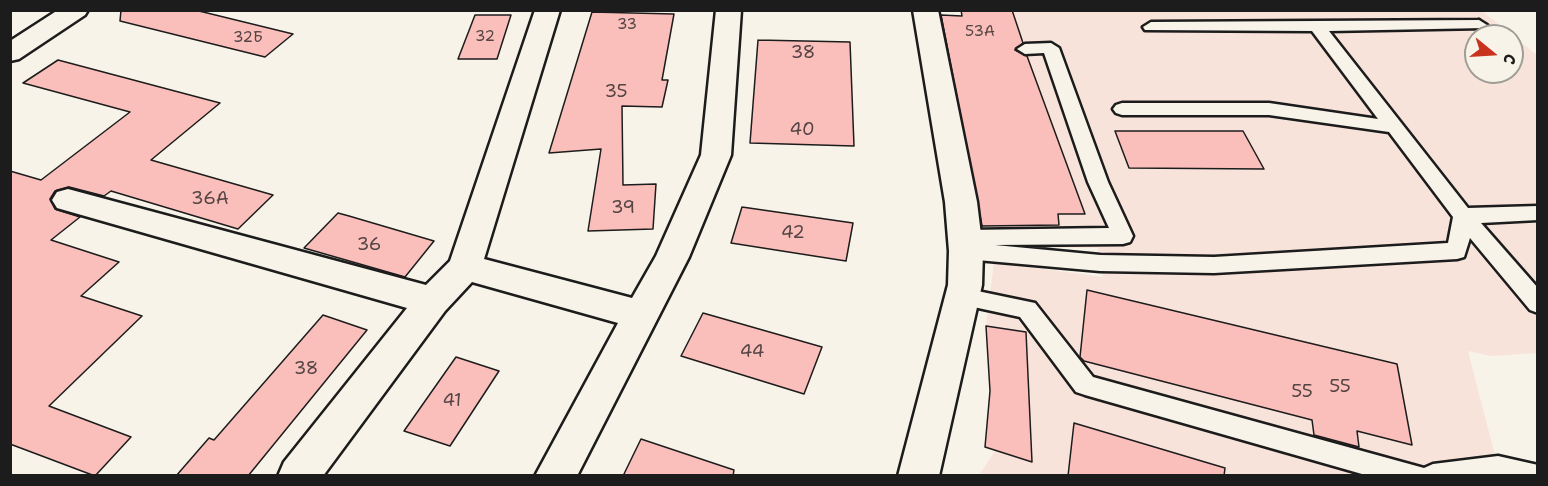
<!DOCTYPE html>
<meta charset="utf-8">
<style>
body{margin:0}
#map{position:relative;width:1548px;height:486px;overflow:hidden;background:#f7f3e8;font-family:"Shantell Sans",sans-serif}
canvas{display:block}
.frame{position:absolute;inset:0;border:12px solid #1c1c1c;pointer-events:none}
.north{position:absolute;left:1464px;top:24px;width:60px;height:60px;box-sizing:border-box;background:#f7f3e8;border:2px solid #9f9d96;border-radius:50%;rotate:108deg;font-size:16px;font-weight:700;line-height:24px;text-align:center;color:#1c1c1c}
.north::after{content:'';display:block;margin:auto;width:21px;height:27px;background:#c8321e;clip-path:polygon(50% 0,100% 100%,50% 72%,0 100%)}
</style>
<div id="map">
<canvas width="1548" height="486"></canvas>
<div class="frame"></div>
<div class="north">С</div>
</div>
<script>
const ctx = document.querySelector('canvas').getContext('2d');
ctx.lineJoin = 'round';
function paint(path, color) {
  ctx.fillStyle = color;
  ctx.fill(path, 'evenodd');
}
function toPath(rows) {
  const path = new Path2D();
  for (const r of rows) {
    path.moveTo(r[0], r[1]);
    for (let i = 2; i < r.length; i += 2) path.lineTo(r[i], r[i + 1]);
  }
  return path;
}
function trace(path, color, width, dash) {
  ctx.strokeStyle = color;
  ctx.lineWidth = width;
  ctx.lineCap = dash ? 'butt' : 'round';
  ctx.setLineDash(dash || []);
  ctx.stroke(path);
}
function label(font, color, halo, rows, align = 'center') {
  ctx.font = font + ' "Shantell Sans",sans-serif';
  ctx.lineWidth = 4.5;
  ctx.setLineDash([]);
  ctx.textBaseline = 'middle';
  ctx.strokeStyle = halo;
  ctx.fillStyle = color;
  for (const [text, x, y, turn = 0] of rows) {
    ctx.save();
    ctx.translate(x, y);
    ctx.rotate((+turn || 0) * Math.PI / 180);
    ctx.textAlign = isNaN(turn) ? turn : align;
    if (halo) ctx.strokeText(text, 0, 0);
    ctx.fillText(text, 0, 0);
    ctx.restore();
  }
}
paint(toPath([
 [961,10,1482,11,1538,56,1537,353,1491,356,1468,351,1500,475,979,475,995,451,985,447,990,391,986,326,994,262,1103,277,1098,248,1004,247,998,226,982,226,937,15,961,16],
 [1476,36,1512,36,1512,72,1476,72]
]), '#f8e3da');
const building = toPath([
 [121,10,195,10,293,34,265,57,120,21,121,10],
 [961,10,1012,10,1023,43,1015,50,1027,56,1085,214,1058,214,1059,225,982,226,941,15,962,16,961,10],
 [592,12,674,14,662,80,668,80,662,107,622,106,623,185,656,184,653,229,588,231,601,149,549,153,592,12],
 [475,15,511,15,497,59,458,59,475,15],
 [758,40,850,42,854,146,750,143,758,40],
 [58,60,220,103,151,160,273,195,238,229,111,191,104,196,69,187,55,191,50,199,55,209,80,217,51,240,119,262,81,296,142,316,49,406,131,437,95,476,10,444,10,171,41,180,130,112,23,83,58,60],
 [1115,131,1243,131,1264,169,1129,168,1115,131],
 [742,207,853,223,846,261,731,243,742,207],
 [338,213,349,216,434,241,405,277,304,248,338,213],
 [1087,290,1397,364,1412,445,1357,431,1359,447,1314,435,1312,420,1084,361,1080,357,1087,290],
 [703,313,822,347,804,394,681,356,703,313],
 [323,315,367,330,248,476,176,476,209,438,214,440,323,315],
 [986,326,1026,332,1032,462,985,447,990,391,986,326],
 [456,357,499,371,450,446,404,431,456,357],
 [1074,423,1225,468,1224,476,1068,476,1074,423],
 [641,439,734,470,733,476,623,476,641,439]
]);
paint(building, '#fbbfbb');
trace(building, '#1c1c1c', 1.5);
const service = toPath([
 [1479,20,1487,25,1485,28,1329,31,1468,208,1538,206,1538,220,1481,223,1538,288,1538,313,1530,310,1470,238,1464,257,1457,259,1214,273,1100,271,966,259,959,257,955,251,961,244,956,238,959,232,966,230,1109,228,1088,182,1044,53,1025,54,1017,49,1025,44,1051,43,1059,48,1108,182,1133,236,1130,242,1123,244,995,245,1100,255,1214,257,1448,243,1453,217,1389,132,1269,115,1122,115,1116,113,1113,109,1116,105,1122,103,1269,103,1378,119,1312,31,1145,30,1143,27,1151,22,1479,20],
 [963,288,1035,303,1093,377,1424,468,1433,464,1498,456,1538,465,1538,476,1369,476,1085,395,1076,392,1020,317,955,303,952,297,955,291,963,288]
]);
const minor = toPath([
 [58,10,88,10,85,15,19,59,10,61,10,41,58,10],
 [535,10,560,10,484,259,632,298,656,256,701,155,716,10,741,10,731,155,689,257,577,476,535,476,618,323,472,282,445,311,323,476,278,476,284,462,407,308,57,208,52,200,57,192,68,189,426,285,450,261,535,10],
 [913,10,938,10,977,202,983,251,982,285,939,476,898,476,948,285,949,251,945,202,913,10]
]);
trace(service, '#1c1c1c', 5);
trace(minor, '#1c1c1c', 5);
paint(service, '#f7f3e8');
paint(minor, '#f7f3e8');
label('15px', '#544544', null, [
 ["33",627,25],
 ["53А",980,32],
 ["32",485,37],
 ["32Б",248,38]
]);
label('18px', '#544544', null, [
 ["38",803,53],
 ["35",616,92],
 ["40",802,130],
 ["36А",210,199],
 ["39",623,208],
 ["42",793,233],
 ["36",369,245],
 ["44",752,352],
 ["38",306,369],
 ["55",1340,387],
 ["55",1302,392],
 ["41",452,401]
]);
</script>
